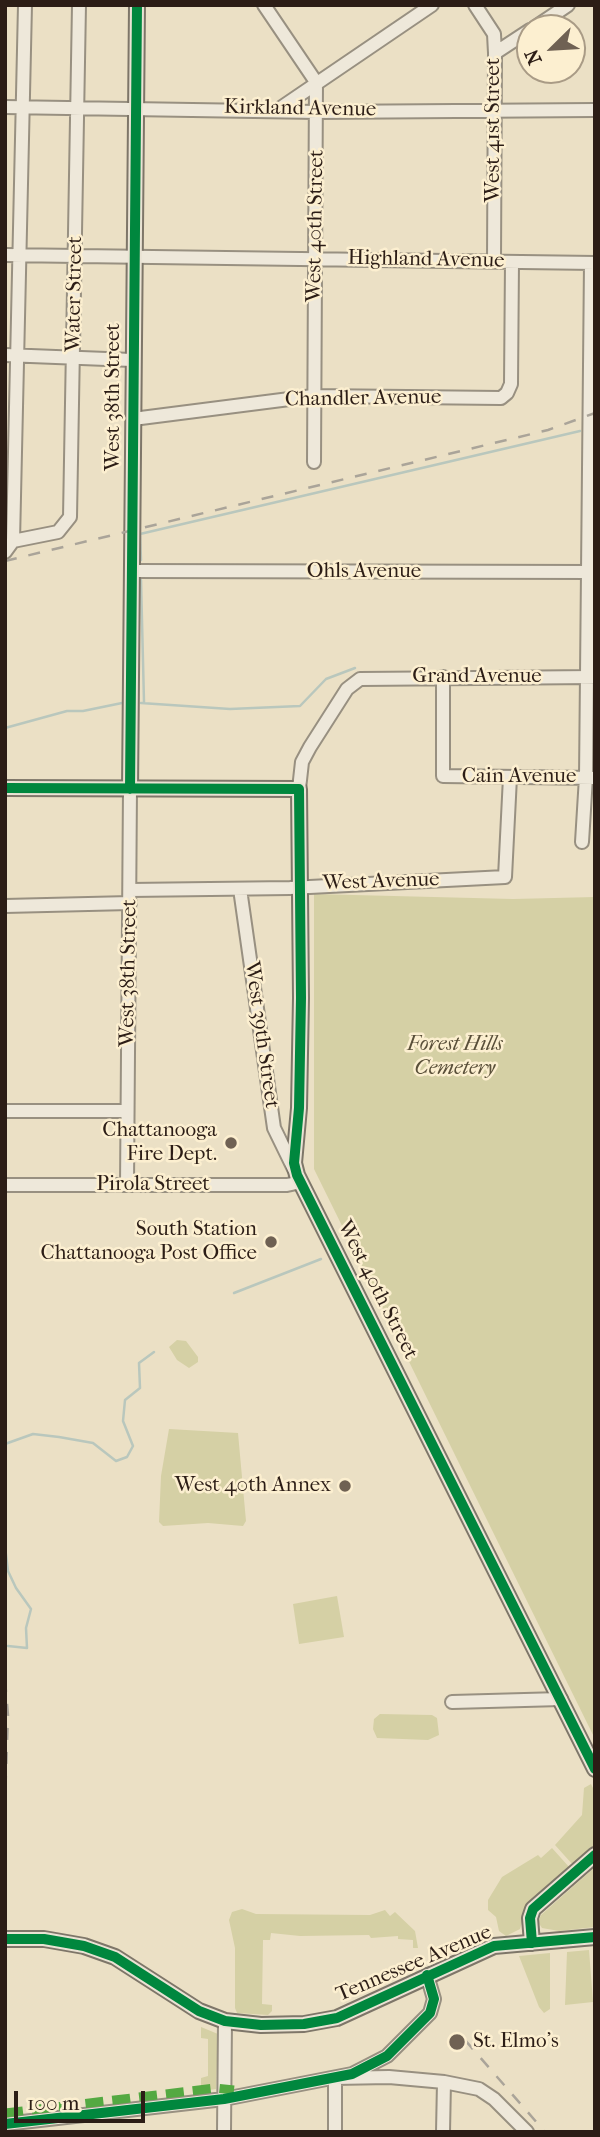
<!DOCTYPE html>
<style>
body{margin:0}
#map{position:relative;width:600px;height:2137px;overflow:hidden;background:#ebe0c5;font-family:"IM FELL French Canon",serif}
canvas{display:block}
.frame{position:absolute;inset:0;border:7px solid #2c1d16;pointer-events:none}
.north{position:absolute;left:516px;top:14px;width:70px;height:70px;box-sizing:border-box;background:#fcefd0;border:2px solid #a99b86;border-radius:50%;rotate:246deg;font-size:19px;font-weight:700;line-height:28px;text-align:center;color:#2c1d16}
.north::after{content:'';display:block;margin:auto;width:24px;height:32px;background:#6f6153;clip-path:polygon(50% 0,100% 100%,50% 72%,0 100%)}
.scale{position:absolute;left:14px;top:2091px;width:131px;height:32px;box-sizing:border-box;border:4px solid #2c1d16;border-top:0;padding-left:9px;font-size:21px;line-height:24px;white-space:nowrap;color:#2c1d16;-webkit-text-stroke:5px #fcefd0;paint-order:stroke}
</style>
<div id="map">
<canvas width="600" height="2137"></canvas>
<div class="frame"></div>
<div class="north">N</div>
<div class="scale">100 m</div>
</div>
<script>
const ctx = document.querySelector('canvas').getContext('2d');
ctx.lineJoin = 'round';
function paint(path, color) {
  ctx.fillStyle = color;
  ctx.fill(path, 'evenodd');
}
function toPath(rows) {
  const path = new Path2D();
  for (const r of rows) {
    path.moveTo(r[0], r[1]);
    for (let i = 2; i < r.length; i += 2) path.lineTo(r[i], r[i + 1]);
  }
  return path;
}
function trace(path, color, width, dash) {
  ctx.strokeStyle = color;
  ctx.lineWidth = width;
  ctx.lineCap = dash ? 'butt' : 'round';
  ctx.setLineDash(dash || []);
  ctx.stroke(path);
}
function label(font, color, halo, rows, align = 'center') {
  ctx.font = font + ' "IM FELL French Canon",serif';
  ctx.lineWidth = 5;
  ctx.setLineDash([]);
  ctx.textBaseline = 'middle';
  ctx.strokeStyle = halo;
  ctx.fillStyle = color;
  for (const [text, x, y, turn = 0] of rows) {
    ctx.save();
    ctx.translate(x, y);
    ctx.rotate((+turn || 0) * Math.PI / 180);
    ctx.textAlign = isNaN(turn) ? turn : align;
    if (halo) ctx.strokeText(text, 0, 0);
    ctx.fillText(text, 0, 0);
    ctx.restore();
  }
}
paint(toPath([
 [314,894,513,899,595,897,595,1739,314,1169],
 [177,1340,186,1341,198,1357,198,1362,189,1368,177,1360,169,1347],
 [169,1429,238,1433,246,1521,243,1526,208,1523,163,1526,159,1522,161,1476],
 [337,1596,344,1637,299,1644,293,1604],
 [380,1714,432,1715,437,1718,439,1735,428,1740,377,1738,373,1729,374,1719],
 [591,1784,595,1792,595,1845,573,1865,555,1845,582,1815,584,1788],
 [552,1848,570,1868,525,1913,520,1929,506,1936,499,1931,496,1917,488,1910,488,1900,502,1877,538,1855,541,1858],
 [595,1867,595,1927,559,1931,542,1928,538,1922,541,1915],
 [242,1909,256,1914,370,1915,385,1910,390,1916,395,1912,415,1931,418,1948,413,1948,413,1940,398,1939,398,1936,371,1938,369,1935,300,1936,271,1933,270,1940,263,1940,262,2004,272,2005,272,2011,268,2015,237,2013,235,2008,235,1948,229,1920,232,1912],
 [589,1950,593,2002,565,2005,567,1952],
 [550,1953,550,2009,544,2013,539,2007,519,1956],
 [201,2027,218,2034,216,2089,201,2091,201,2078,208,2076,208,2039,201,2038]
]), '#d5d0a5');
trace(toPath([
 [141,560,140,534,580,431],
 [141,580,144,702],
 [141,703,230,709,300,706,326,679,355,668],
 [5,728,67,711,83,711,122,703],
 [234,1293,321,1259],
 [5,1444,33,1434,59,1437,93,1443,116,1461,127,1457,133,1446,123,1421,125,1400,140,1388,139,1363,154,1352],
 [5,1547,8,1571,16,1588,31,1609,26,1628,27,1648,8,1646]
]), '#b9c7bd', 2.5);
const minor = toPath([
 [264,5,316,82,314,462],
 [475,5,494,34,495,53,494,261],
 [534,28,568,5],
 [495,53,530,30],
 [5,107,317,112,595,110],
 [279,109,432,5],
 [5,255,595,263],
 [5,355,132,360],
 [133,419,313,396,501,398,507,393,511,384,512,262],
 [13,541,58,532,70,517,79,5],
 [5,552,13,541,25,5],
 [133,571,594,572],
 [443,677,443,776,595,778],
 [299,789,302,762,310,747,347,689,360,679,594,677],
 [582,842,586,777,591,263],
 [240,889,274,1128,294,1169],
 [130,890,290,888,505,877,510,777],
 [5,906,130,903],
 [5,1111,126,1111],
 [5,1185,287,1185,301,1182],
 [127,1185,130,789],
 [452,1702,561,1699],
 [5,2124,224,2099,352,2074,387,2056,430,2013,434,1999,427,1975],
 [224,2132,225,2021],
 [335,2132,335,2078,389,2077,444,2082,479,2089,494,2099,527,2132],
 [443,2132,444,2082]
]);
const major = toPath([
 [5,788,299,789,301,998,299,1108,294,1163,297,1175,595,1769],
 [130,789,137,5],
 [5,1939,44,1939,84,1946,115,1957,199,2011,225,2021,261,2025,304,2024,337,2018,494,1946,595,1937],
 [532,1943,530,1918,533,1909,595,1855]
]);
trace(minor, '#989081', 16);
trace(major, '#7e7669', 18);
trace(minor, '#eee8da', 12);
trace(major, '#eae3d4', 14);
trace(toPath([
 [5,561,548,430,595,413],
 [5,1680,8,1715,5,1801],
 [465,2040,545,2132]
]), '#aaa499', 2.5, [12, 12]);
trace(toPath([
 [5,2113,215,2088,234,2090]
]), '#54a942', 9, [18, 9]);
trace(toPath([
 [5,788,299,789,301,998,299,1108,294,1163,297,1175,595,1769],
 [130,789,137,5],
 [5,1939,44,1939,84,1946,115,1957,199,2011,225,2021,261,2025,304,2024,337,2018,494,1946,595,1937],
 [532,1943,530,1918,533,1909,595,1855],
 [5,2124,224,2099,352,2074,387,2056,430,2013,434,1999,427,1975]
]), '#00873e', 10);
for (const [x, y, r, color] of [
 [231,1143,7,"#6f6153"],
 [271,1242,7,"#6f6153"],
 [345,1486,7,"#6f6153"],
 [457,2042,9,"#6f6153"]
]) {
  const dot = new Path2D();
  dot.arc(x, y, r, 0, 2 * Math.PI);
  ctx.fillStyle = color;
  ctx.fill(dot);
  trace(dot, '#fcefd0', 2.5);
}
label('21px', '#2c1d16', '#fcefd0', [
 ["Kirkland Avenue",300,109,1],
 ["West 41st Street",494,130,-90],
 ["West 40th Street",316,226,-89],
 ["Highland Avenue",426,260,1],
 ["Water Street",75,294,-89],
 ["West 38th Street",114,397,-90],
 ["Chandler Avenue",363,399,-1],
 ["Ohls Avenue",364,572],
 ["Grand Avenue",477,677],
 ["Cain Avenue",519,777],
 ["West Avenue",381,882,-2],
 ["West 38th Street",129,973,-89],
 ["West 39th Street",261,1035,82],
 ["Pirola Street",153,1185],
 ["West 40th Street",377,1290,63],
 ["Tennessee Avenue",414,1964,-23]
]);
label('italic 21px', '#594f39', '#fcefd0', [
 ["Forest Hills",455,1045],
 ["Cemetery",455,1069]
]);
label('21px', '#2c1d16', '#fcefd0', [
 ["Chattanooga",217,1131],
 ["Fire Dept.",217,1155],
 ["South Station",257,1230],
 ["Chattanooga Post Office",257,1254],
 ["West 40th Annex",331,1486],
 ["St. Elmo's",473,2042,"left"]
], 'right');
</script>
